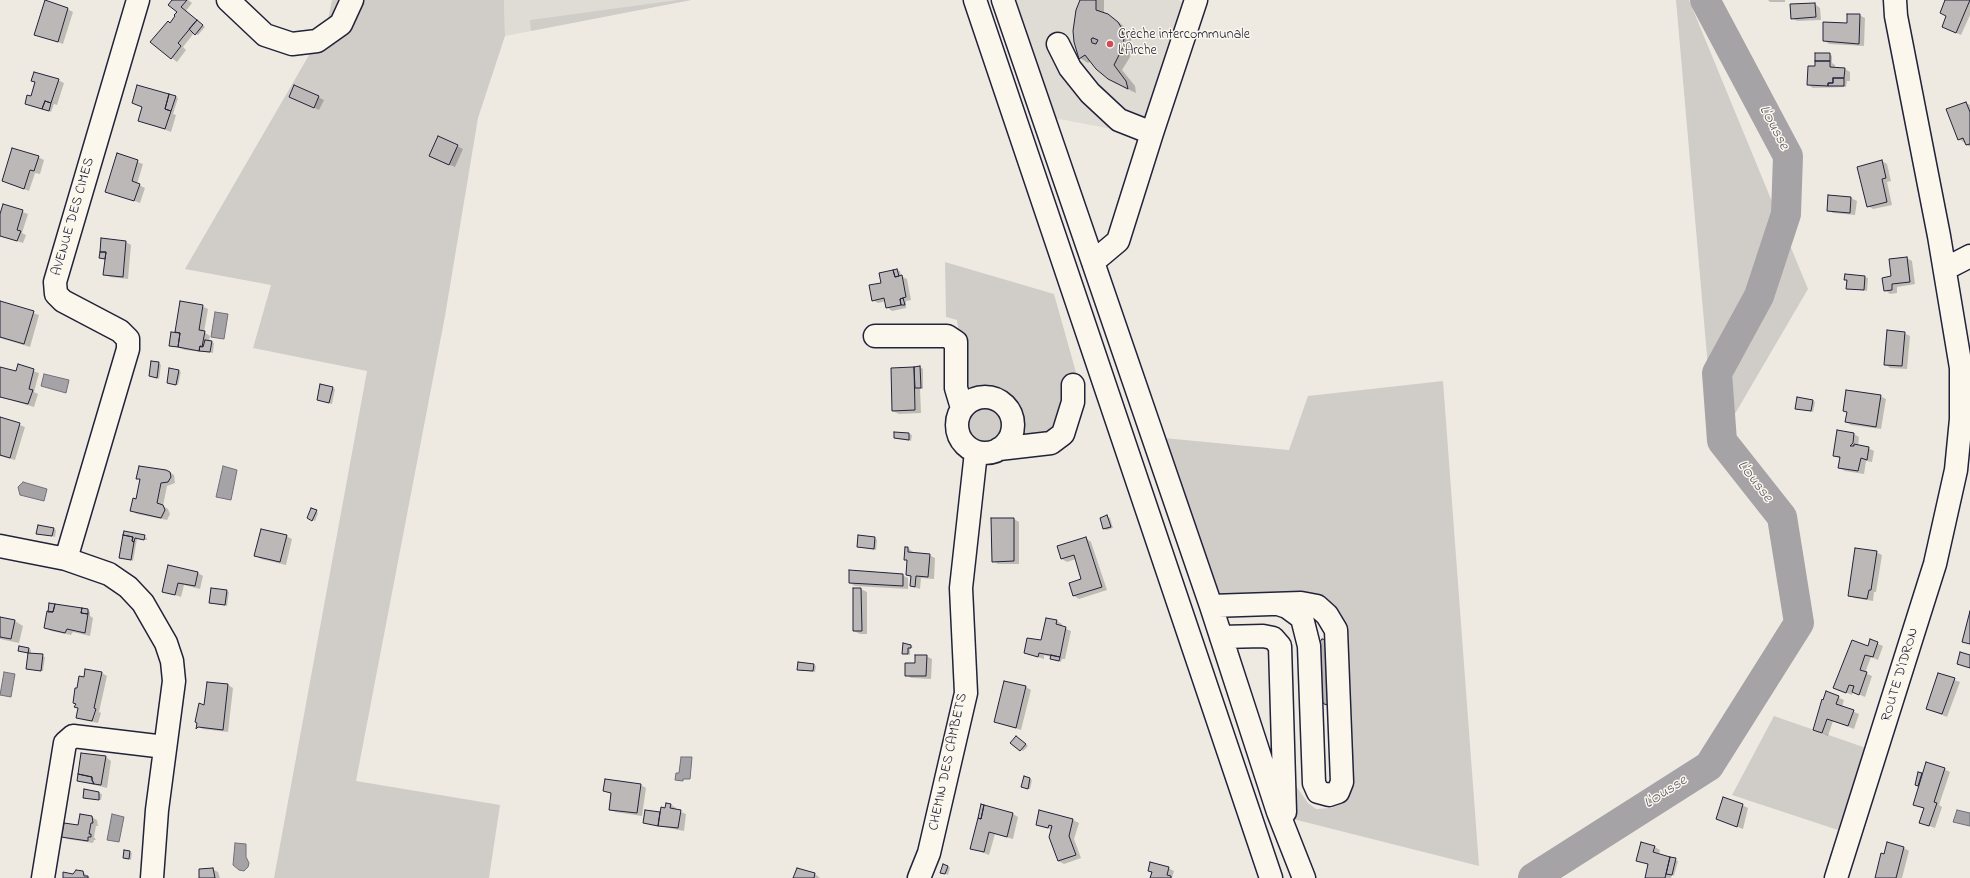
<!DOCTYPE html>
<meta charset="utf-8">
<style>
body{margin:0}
canvas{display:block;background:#eeeae2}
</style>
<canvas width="1970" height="878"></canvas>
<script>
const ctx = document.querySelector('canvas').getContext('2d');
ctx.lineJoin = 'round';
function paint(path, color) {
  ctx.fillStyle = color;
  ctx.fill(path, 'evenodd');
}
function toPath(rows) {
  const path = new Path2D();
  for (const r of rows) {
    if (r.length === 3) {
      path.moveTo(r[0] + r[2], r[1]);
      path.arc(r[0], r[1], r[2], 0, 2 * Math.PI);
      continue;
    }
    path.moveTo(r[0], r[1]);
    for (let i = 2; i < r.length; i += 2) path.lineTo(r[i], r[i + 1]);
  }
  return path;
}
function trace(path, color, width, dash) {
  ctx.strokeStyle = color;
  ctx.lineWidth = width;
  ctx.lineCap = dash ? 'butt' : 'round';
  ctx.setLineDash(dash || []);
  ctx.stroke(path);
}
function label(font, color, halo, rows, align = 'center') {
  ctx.font = font + ' "Indie Flower",sans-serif';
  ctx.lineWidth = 3;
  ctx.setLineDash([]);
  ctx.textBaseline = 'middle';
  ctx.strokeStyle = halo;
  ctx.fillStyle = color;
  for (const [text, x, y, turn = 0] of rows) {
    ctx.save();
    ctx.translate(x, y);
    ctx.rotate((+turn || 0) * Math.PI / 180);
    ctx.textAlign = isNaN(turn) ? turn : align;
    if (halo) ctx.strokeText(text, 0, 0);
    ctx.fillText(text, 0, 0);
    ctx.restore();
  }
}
paint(toPath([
 [504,0,691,0,505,36],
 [1000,0,1179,0,1186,6,1139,134,1043,116]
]), '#dfdbd5');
paint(toPath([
 [332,0,504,0,505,36,478,118,445,316,356,781,500,805,489,878,274,878,367,371,253,348,271,285,185,269,327,24],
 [678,0,691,0,531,31,530,20],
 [1676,0,1689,0,1808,289,1715,448],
 [945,262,1054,294,1079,383,1049,440,1016,439,1017,422,1015,409,1005,396,996,392,981,392,973,396,966,396,957,320,946,317],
 [1443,381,1479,866,1293,819,1276,784,1294,783,1308,803,1316,809,1331,808,1344,803,1350,791,1324,601,1214,597,1164,438,1289,450,1308,396],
 [985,425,18],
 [1774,716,1866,748,1838,830,1732,795]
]), '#d0cdc9');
const water = toPath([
 [215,312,228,314,224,339,211,337,215,312],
 [44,374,69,380,66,393,41,386,44,374],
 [223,466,237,470,231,500,216,497,223,466],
 [23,482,47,489,44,501,20,495,18,487,23,482],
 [4,672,15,674,11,697,0,695,4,672],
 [681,757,692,757,690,779,683,779,683,781,675,780,676,773,679,773,681,757],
 [1957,810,1970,813,1970,826,1953,822,1957,810],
 [112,814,124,817,119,842,107,840,112,814],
 [235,843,246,844,246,857,249,863,248,867,244,871,239,870,233,865,235,843]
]);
paint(water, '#a6a3a7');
trace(water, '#716f7c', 1);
paint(toPath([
 [173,0,188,0,192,3,186,11,205,27,198,35,194,33,183,47,186,50,177,62,151,42,171,24,178,12],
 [1082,0,1104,0,1104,14,1116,20,1126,28,1131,39,1130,57,1122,70,1135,86,1136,93,1115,83,1101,73,1091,61,1088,63,1080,58],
 [1768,0,1785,0,1785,2,1770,2],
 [1946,0,1970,0,1970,15,1961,35,1943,27,1947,16],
 [1815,4,1820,8,1821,20,1797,21,1792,18],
 [67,9,73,12,63,44,35,34],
 [1859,15,1865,18,1864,46,1829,44,1824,40],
 [1830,54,1832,56,1832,63,1835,65,1835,69,1845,69,1850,72,1850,81,1847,81,1846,87,1813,88,1808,85,1816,68],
 [58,80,64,83,57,105,54,104,51,112,26,103,32,97],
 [175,97,178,98,173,114,176,115,171,132,139,120,143,107,133,103],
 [318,97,324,100,319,110,296,100],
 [1966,103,1970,105,1970,147,1959,139],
 [457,146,463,149,455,167,435,159],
 [118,155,143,164,137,184,145,188,140,203,107,191],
 [38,157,44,160,40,174,35,173,29,191,3,181],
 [1882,161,1887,164,1891,181,1887,182,1892,205,1873,209,1868,206],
 [1829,196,1851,198,1857,201,1855,215,1833,213,1828,210],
 [4,205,28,214,22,233,26,235,23,243,0,236,0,218],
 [102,239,126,242,131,245,128,279,110,277,105,274,106,260,100,258],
 [1907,258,1912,261,1915,284,1897,287,1897,293,1890,294,1885,290,1892,277],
 [897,270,900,271,901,276,907,279,911,300,906,301,906,308,892,311,887,307,886,301,878,303,873,300,882,284],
 [1846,275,1868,278,1867,291,1847,288,1848,280,1845,279],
 [0,302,39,315,30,347,0,338],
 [202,306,208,309,204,332,210,336,209,341,214,343,213,353,185,350,171,345,180,334,176,332],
 [1904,333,1910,336,1907,369,1890,368,1885,364],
 [159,363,161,365,159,379,150,376],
 [18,366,39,373,34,392,38,394,34,407,0,397,0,368,16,372],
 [920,367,923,369,923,389,920,389,921,413,899,414,893,411,892,369],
 [178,371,181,372,178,385,168,382],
 [332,388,335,389,332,404,318,400],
 [1880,396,1886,399,1881,429,1851,425,1846,422,1848,413,1844,411],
 [1813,401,1815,402,1813,412,1796,408],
 [0,418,25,427,15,460,0,456],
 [1838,431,1854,434,1859,437,1858,446,1868,448,1874,451,1872,462,1866,461,1864,474,1845,471,1839,468,1841,459,1834,456],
 [895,433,909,434,912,435,911,441,897,439,895,438],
 [168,471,174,475,175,483,167,486,163,506,168,509,170,514,167,520,137,514,131,511,137,500,141,480,138,478],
 [316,511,318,513,315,521,310,519],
 [1107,516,1110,518,1113,528,1107,530,1104,529,1101,518],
 [1014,519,1019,522,1019,564,998,564,993,561],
 [53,529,56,530,55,537,37,533],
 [125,532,147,538,147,540,137,539,133,561,120,557],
 [286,536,292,539,286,565,261,559,256,556],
 [875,538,877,540,876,550,858,546],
 [1086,538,1091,542,1107,590,1079,599,1074,596,1083,579,1076,559,1067,562,1062,559,1059,547],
 [908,548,913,552,913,554,929,555,935,558,934,579,921,578,920,589,911,586,912,577,907,575,908,561,905,559],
 [1876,552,1882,555,1876,592,1874,592,1873,601,1854,598,1849,595],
 [169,566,198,573,203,576,200,589,184,585,181,597,163,591],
 [902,575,908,578,908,589,855,586,850,583],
 [854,589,861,589,867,592,867,634,860,634,854,631],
 [226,591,229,592,227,606,210,603],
 [88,610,90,612,90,616,93,618,90,636,73,632,71,635,51,631,45,628],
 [0,618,15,621,23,626,19,643,0,639],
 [1047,619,1057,621,1062,624,1062,627,1071,631,1065,659,1062,659,1061,662,1054,660,1051,659,1052,657,1044,655,1044,659,1025,653,1042,642],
 [1871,641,1883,646,1878,660,1871,657,1865,673,1872,676,1865,697,1853,692,1852,695,1840,690,1869,647],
 [904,645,913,647,910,649,910,655,903,653],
 [29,649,31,650,31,654,45,657,43,671,27,668,29,653,19,650],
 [926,656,932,659,931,679,911,678,906,675],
 [813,665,816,666,815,672,798,670],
 [102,673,107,676,99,712,101,713,98,723,83,720,77,717,79,708,75,703,78,689,84,678],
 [1938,674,1960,682,1947,717,1927,709],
 [1005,682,1026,687,1031,690,1021,730,995,722],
 [208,683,228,685,233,688,228,732,203,729,198,726,205,706],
 [1827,693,1844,700,1842,707,1859,714,1854,729,1833,721,1828,736,1814,729],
 [1019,738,1028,746,1023,751,1012,743],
 [106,757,111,761,107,788,78,781],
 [1944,769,1950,772,1939,805,1942,807,1935,828,1920,823,1925,809,1914,804,1920,786,1918,785,1919,773,1923,775],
 [1030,779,1032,780,1030,789,1025,788],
 [641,785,646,788,642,816,615,812,610,809,612,794,604,791],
 [85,791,102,794,101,800,87,798],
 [670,804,676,808,676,810,686,814,684,831,644,823,661,814],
 [1742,805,1748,808,1743,829,1717,819],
 [1040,811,1073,820,1079,823,1074,839,1081,858,1064,864,1058,861,1052,830,1037,824],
 [1013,814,1018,817,1013,839,995,834,989,855,971,848,978,819],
 [92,817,97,820,98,826,96,826,94,837,96,840,94,840,93,843,67,839,62,836],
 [1655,847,1660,850,1659,855,1678,861,1674,876,1672,875,1671,878,1646,878,1649,865,1637,860],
 [1904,848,1909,851,1902,878,1876,878,1885,855],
 [130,852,132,853,131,860,124,858],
 [948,866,950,868,948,875,944,873],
 [1168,868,1174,871,1172,878,1174,878,1151,878,1152,873,1149,871],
 [212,869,218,872,220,878,200,878],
 [797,869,815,874,820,878,795,878],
 [83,872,90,878,64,878,73,875]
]), '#0003');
trace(toPath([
 [1533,878,1709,766,1799,623,1782,517,1722,441,1717,373,1759,296,1786,214,1788,156,1705,0]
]), '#a6a3a7', 30);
const building = toPath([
 [45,0,68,8,58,42,34,35,45,0],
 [172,0,187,0,181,7,197,20,178,43,181,46,171,59,150,42,168,21,170,23,175,16,174,15,177,12,168,5,172,0],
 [1080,0,1096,0,1096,10,1108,14,1118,22,1121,27,1124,38,1123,47,1114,65,1126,81,1128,89,1108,79,1096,69,1085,55,1079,59,1074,42,1073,31,1076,10,1080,0],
 [1093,38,1098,40,1096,44,1092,43,1091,39,1093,38],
 [1945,0,1970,0,1956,33,1942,27,1946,16,1940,13,1945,0],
 [1815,3,1816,17,1791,19,1790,4,1815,3],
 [1847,14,1860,14,1859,44,1823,41,1823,22,1847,23,1847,14],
 [197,20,203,25,195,35,189,29,197,20],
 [1815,53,1830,53,1830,61,1815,61,1815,53],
 [1815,61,1830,61,1830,67,1845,68,1844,78,1833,78,1833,83,1828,83,1828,86,1807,85,1808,66,1815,66,1815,61],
 [34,72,59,79,51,103,45,101,42,109,25,104,27,95,31,96,35,82,31,81,34,72],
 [1833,78,1844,78,1844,86,1828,86,1828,83,1833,83,1833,78],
 [137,85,169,94,165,109,171,111,165,129,138,121,142,107,132,103,137,85],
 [294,85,319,96,314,108,289,97,294,85],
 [169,94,176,96,171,111,165,109,169,94],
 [45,101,51,103,49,111,42,109,45,101],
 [1966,102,1970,112,1970,144,1966,145,1963,138,1958,140,1946,109,1966,102],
 [438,136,458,145,449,165,429,156,438,136],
 [12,148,39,156,34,171,30,170,24,189,2,181,12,148],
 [117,153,138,160,132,181,140,184,134,201,105,192,117,153],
 [1882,160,1886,178,1882,179,1887,202,1867,207,1857,167,1882,160],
 [1828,195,1851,197,1850,213,1827,211,1828,195],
 [3,204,23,210,17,230,21,231,17,241,0,236,0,214,3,204],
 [101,238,126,241,123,277,103,275,106,252,100,252,101,238],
 [100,252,106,252,105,259,99,258,100,252],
 [1907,257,1910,282,1892,284,1892,290,1884,291,1882,278,1891,276,1889,259,1907,257],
 [897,269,899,276,895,277,893,270,897,269],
 [893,270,895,277,902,275,906,297,900,299,901,305,886,308,884,298,872,301,869,285,881,283,879,273,893,270],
 [1845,274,1865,276,1864,290,1846,289,1847,280,1844,280,1845,274],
 [903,298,905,305,901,305,900,299,903,298],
 [0,301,34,311,24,344,0,337,0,301],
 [180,301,203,305,199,330,205,331,202,347,200,346,199,351,178,347,180,333,175,332,180,301],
 [1887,330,1905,332,1902,366,1884,365,1887,330],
 [171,332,180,333,178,347,169,346,171,332],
 [205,340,212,341,210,352,199,351,200,346,203,347,205,340],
 [151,361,159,362,157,378,149,376,151,361],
 [18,364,34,369,29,389,33,390,28,404,0,397,0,367,16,371,18,364],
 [920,366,921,388,915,388,914,367,920,366],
 [914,367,915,410,892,411,891,368,914,367],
 [169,368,179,370,176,385,167,383,169,368],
 [320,384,333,387,329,403,317,400,320,384],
 [1846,390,1881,395,1876,427,1845,422,1847,412,1843,411,1846,390],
 [1797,397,1813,400,1811,411,1795,409,1797,397],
 [0,417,20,423,10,458,0,455,0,417],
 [1837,430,1854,433,1853,443,1850,446,1854,446,1854,444,1869,447,1867,460,1861,458,1858,471,1838,468,1840,457,1833,456,1837,430],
 [894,432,909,433,909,440,894,438,894,432],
 [139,466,166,470,170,472,171,477,168,482,161,483,157,503,163,505,165,510,161,518,130,511,133,498,136,499,140,479,136,479,139,466],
 [311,508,317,510,312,521,307,518,311,508],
 [1107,515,1111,527,1103,529,1100,518,1107,515],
 [991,518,1014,518,1014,561,992,562,991,518],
 [38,525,54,528,52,536,36,534,38,525],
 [261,529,287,535,280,562,254,556,261,529],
 [124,531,145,535,144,540,135,538,134,542,132,541,133,537,123,535,124,531],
 [123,535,133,537,132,541,134,542,131,560,119,558,123,535],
 [858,535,875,537,874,549,857,547,858,535],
 [1086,537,1102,587,1073,596,1069,583,1081,579,1074,555,1061,559,1057,546,1086,537],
 [905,547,908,547,908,552,930,554,928,577,916,576,915,587,910,586,911,576,906,575,907,560,904,560,905,547],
 [1855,548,1877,551,1871,590,1869,590,1867,599,1848,596,1855,548],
 [168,565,198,572,195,586,178,583,175,595,162,592,168,565],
 [849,570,903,574,903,586,849,583,849,570],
 [211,588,227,590,225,605,209,603,211,588],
 [853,588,861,588,862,631,853,631,853,588],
 [49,603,55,604,53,612,48,612,49,603],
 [55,604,82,608,81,613,88,614,85,633,67,629,65,633,44,628,47,611,53,612,55,604],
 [82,608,88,609,88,614,81,613,82,608],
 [1970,611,1970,644,1962,642,1970,611],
 [0,617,15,620,11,639,0,637,0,617],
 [1046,618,1057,620,1056,624,1066,627,1060,657,1039,653,1038,657,1024,653,1027,638,1041,640,1046,618],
 [1322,639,1327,640,1328,705,1324,704,1322,701,1319,643,1322,639],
 [1870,639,1878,642,1873,657,1865,655,1860,670,1867,672,1859,695,1852,692,1854,686,1849,685,1846,693,1833,688,1852,640,1868,646,1870,639],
 [903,643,911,645,911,648,908,648,908,654,902,654,903,643],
 [19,646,29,648,28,653,18,651,19,646],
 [1960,652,1970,655,1970,668,1957,664,1960,652],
 [28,653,43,654,41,671,26,669,28,653],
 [915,655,927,655,926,676,905,676,905,663,915,663,915,655],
 [1051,655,1060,657,1059,661,1050,659,1051,655],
 [798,662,814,664,813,671,797,670,798,662],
 [85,669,102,672,94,708,96,709,92,721,76,718,78,708,74,707,76,704,73,703,75,688,77,688,79,676,84,677,85,669],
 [1938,673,1955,678,1942,714,1926,709,1938,673],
 [1004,681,1026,686,1016,728,994,722,1004,681],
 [207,682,228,684,223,730,198,727,196,729,197,723,195,722,199,703,204,705,207,682],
 [1826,691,1839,696,1836,704,1854,710,1848,726,1827,719,1822,733,1813,730,1822,699,1823,700,1826,691],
 [1016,736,1026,744,1020,751,1010,743,1016,736],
 [81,753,106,756,101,785,94,784,92,780,92,777,78,774,81,753],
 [1926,762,1945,768,1934,802,1937,803,1929,826,1919,823,1924,808,1913,805,1926,762],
 [1918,772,1922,773,1918,786,1915,785,1918,772],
 [78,774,92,777,92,780,94,784,77,781,78,774],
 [1024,776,1030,778,1028,789,1021,787,1024,776],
 [605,779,641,784,637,813,609,810,611,793,603,791,605,779],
 [84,789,99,792,99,800,83,798,84,789],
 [1723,797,1743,804,1737,827,1716,819,1723,797],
 [666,803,671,804,670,808,681,810,678,828,658,826,661,807,665,808,666,803],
 [981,804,984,805,981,819,978,818,981,804],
 [984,805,1013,813,1007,837,989,832,984,852,970,849,978,818,981,819,984,805],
 [645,810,660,812,658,826,643,823,645,810],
 [1039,810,1073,819,1069,836,1076,855,1058,861,1049,837,1052,826,1049,825,1048,828,1036,825,1039,810],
 [80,814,92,816,93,823,91,823,89,834,91,834,91,837,88,837,88,841,61,837,64,823,78,825,80,814],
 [1641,842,1655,846,1653,852,1670,857,1665,878,1645,878,1648,864,1636,861,1641,842],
 [1887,842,1904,847,1896,878,1875,878,1881,853,1884,854,1887,842],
 [124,850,130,851,129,859,123,858,124,850],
 [1670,857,1676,858,1672,875,1666,874,1670,857],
 [1150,862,1169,867,1167,875,1171,876,1171,878,1150,878,1152,872,1148,871,1150,862],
 [943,864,948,866,945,874,940,873,943,864],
 [213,868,215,878,199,878,199,869,213,868],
 [797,868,815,873,814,878,793,878,797,868],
 [76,870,83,871,84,876,88,876,88,878,63,878,63,872,73,874,76,870]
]);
paint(building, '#bcb8b8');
trace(building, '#22223b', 1);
const minor = toPath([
 [228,0,265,35,292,44,317,41,341,24,352,0],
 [1003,0,1211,606,1278,812,1304,878],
 [1058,44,1070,68,1090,93,1119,120,1152,133],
 [1093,262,1118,241,1152,133,1196,0],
 [1945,269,1970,256],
 [875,336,947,336,956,342,956,388,962,408],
 [985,425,28],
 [999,449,1051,443,1063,434,1073,402,1073,385],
 [0,546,66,559,109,574,128,587,143,603,166,643,172,661,174,681,157,810,152,878],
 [66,559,128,349,128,339,120,331,63,301,56,294,55,282,138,0],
 [1211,606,1301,603,1317,606,1327,615,1336,630,1342,782,1338,792,1329,795,1318,792,1314,783,1309,646,1302,618,1287,607,1278,604],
 [1221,637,1263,636,1273,638,1280,646,1285,812],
 [43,878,65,743,73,736,165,747],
 [919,878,929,853,966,693,961,588,976,452],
 [1836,878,1935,564,1956,470,1961,419,1961,368,1939,236,1896,16,1895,0]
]);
const major = toPath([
 [975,0,1271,878]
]);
trace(minor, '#22223b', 25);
trace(major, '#22223b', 25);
trace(minor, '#fbf7ec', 22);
trace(major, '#fbf7ec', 22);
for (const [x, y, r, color] of [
 [1110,44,4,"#d1495b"]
]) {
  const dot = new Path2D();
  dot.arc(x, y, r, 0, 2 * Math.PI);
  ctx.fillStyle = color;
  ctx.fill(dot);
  trace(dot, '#fbf7ec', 1.5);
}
label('14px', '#22223b', '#fbf7ec', [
 ["Crèche intercommunale",1118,36],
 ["L'Arche",1118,52]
], 'left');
label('14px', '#22223b', '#fbf7ec', [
 ["AVENUE DES CIMES",74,217,-74],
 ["ROUTE D'IDRON",1901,675,-73],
 ["CHEMIN DES CAMBETS",949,762,-78]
]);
label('italic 15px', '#575666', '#fbf7ec', [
 ["L'Ousse",1773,128,62],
 ["L'Ousse",1754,482,52],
 ["L'Ousse",1666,793,-33]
]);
</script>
